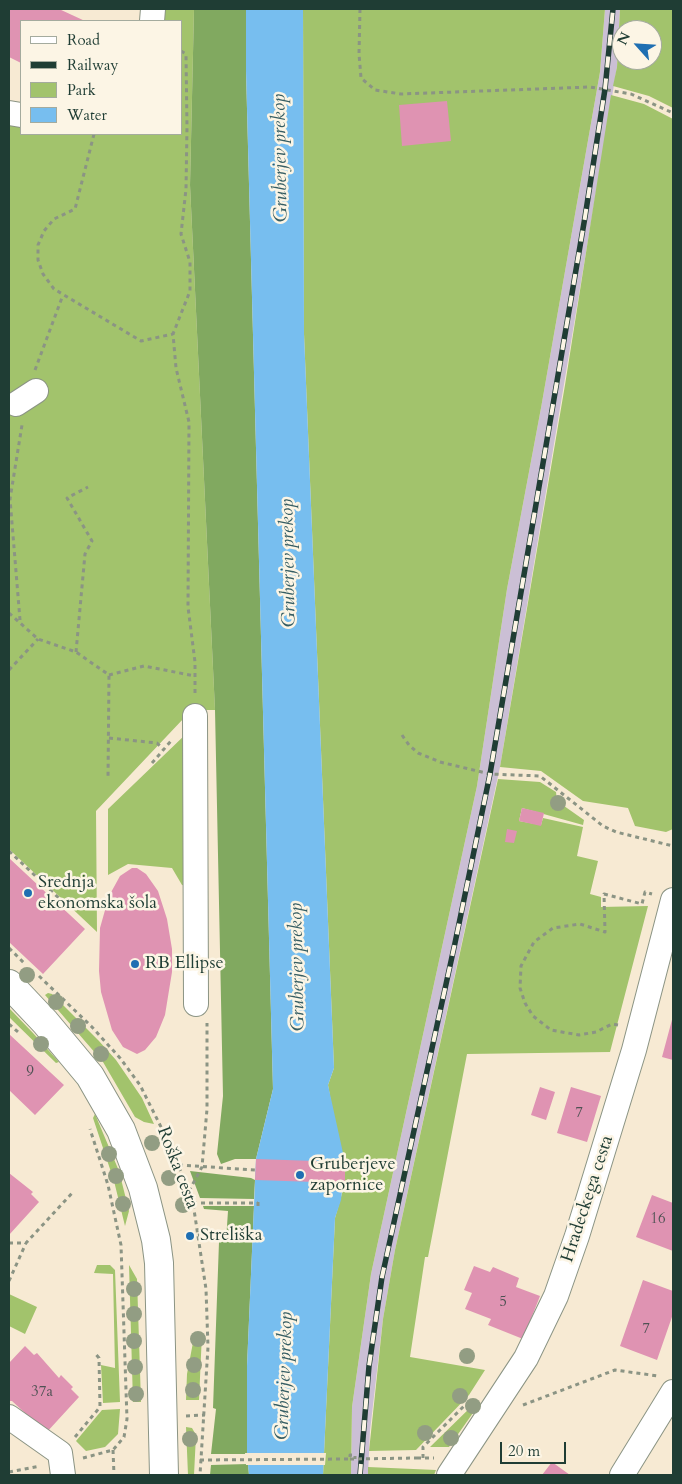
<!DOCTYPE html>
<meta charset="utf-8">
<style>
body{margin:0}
#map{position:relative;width:682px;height:1484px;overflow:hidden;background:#f7ead3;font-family:Cardo,serif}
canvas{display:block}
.frame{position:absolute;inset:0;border:10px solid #1f3d34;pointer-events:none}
.legend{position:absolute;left:20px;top:20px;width:162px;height:115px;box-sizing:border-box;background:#fcf5e5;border:1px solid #a4ab9e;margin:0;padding:6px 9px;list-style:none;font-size:15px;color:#1f3d34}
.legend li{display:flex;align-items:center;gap:10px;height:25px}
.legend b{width:25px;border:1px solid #a4ab9e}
.north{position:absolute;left:612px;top:20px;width:50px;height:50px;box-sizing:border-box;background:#fcf5e5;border:1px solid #a4ab9e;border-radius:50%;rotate:296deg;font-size:14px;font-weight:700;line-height:20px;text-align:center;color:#1f3d34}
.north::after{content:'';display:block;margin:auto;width:18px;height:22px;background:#1f6fb2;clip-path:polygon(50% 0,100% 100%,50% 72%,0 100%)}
.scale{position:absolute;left:500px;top:1442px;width:66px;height:22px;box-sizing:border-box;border:2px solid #1f3d34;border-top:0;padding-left:6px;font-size:15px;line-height:18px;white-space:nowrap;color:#1f3d34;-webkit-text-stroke:4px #fcf5e5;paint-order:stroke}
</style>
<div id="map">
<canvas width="682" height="1484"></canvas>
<div class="frame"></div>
<ul class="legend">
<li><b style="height:6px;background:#fff"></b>Road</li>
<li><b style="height:6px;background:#1f3d34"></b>Railway</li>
<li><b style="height:14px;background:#a2c36c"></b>Park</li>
<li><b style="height:14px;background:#77beef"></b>Water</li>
</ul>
<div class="north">N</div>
<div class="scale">20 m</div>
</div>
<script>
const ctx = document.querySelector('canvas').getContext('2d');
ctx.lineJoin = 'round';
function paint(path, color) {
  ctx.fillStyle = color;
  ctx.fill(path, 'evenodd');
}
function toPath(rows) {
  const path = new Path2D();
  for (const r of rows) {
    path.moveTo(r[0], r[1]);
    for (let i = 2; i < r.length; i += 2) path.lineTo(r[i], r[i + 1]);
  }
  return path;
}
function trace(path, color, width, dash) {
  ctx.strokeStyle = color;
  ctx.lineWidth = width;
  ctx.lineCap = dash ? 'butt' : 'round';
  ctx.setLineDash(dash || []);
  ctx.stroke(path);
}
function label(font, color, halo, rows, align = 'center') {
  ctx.font = font + ' Cardo,serif';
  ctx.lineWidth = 5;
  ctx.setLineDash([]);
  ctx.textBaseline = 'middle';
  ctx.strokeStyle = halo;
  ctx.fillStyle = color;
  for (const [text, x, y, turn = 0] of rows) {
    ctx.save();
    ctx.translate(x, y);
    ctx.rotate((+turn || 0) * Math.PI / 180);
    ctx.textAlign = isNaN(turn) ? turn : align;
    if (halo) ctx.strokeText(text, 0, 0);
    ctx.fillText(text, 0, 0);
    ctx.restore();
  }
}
paint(toPath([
 [605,9,620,9,617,67,500,767,395,1250,383,1319,370,1431,368,1475,351,1475,352,1407,371,1274,477,786,507,589,541,408,600,72]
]), '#cbbfd5');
paint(toPath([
 [162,9,194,9,190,185,215,710,204,710,184,718,96,811,97,932,9,849,9,120,21,122,21,134,181,134,181,21,160,21],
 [303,9,605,9,600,72,541,408,507,589,477,786,371,1274,352,1407,351,1475,323,1475,335,1218,345,1183,328,1085,334,1068,304,334],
 [620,9,673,9,673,108,649,96,613,86,617,67],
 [622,30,652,30,652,60,622,60],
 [611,95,644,104,673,119,673,829,666,832,635,826,628,808,583,801,541,771,500,767,565,385],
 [187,733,188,886,182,885,172,868,128,864,108,875,108,809],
 [498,779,540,782,556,792,557,801,584,820,583,825,522,808,519,821,541,825,543,818,583,827,577,856,598,861,590,894,601,897,601,907,648,906,610,1052,467,1054,428,1257,425,1257,410,1357,485,1370,469,1395,416,1450,369,1451,383,1319,395,1250],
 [48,993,52,994,99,1041,116,1060,142,1098,154,1124,144,1122,135,1117,103,1062,45,995],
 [9,1008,33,1033,59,1062,56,1063,9,1017],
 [95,1114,119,1171,129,1211,125,1226,114,1181,93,1118],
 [97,1265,110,1265,115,1270,120,1402,103,1403,101,1365,115,1368,113,1274,94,1273],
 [129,1265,137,1279,141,1402,133,1402],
 [9,1294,37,1307,25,1334,9,1326],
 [195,1332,202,1333,199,1400,186,1400,187,1374],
 [477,1401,480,1403,449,1447,430,1447],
 [120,1409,118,1434,105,1447,86,1451,76,1441,102,1410],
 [186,1427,192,1428,196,1435,194,1475,188,1475],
 [368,1467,436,1470,434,1475,368,1475]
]), '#a2c36c');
paint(toPath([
 [194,9,246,9,246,71,273,1089,256,1159,235,1159,221,1164,217,1154,223,1096,215,710,190,185],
 [190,1171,251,1178,255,1180,254,1199,200,1198],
 [203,1206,254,1206,247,1366,247,1454,211,1454,216,1409,213,1408,219,1242,226,1241,228,1211,204,1209],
 [248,1464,249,1475,210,1475,211,1465]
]), '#81a960');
paint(toPath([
 [246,9,303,9,304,334,334,1068,328,1085,345,1162,341,1200,335,1218,323,1475,249,1475,247,1454,247,1366,256,1159,273,1089,246,71]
]), '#77beef');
paint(toPath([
 [245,1453,326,1453,325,1465,246,1465]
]), '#f7ead3');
paint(toPath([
 [9,9,59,9,85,21,21,21,21,63,9,57],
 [447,101,451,141,402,146,399,105],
 [522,808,544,813,541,826,519,821],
 [507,829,517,831,514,843,505,842],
 [9,858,85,929,43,974,9,942],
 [132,868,137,868,146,874,158,891,167,919,172,949,172,972,165,1015,156,1037,145,1050,137,1054,123,1047,112,1030,101,992,99,971,100,928,109,896,120,876],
 [673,1016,673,1060,662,1057],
 [9,1034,64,1085,35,1115,9,1090],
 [540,1087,555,1092,546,1120,531,1115],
 [571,1087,601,1096,587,1142,557,1133],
 [256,1159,345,1162,345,1183,255,1180],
 [9,1173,33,1192,31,1194,39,1202,9,1235],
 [652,1195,673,1203,673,1251,636,1237],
 [474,1266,490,1272,493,1267,519,1278,516,1287,540,1296,523,1339,488,1325,491,1319,465,1309,472,1293,464,1290],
 [643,1280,673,1291,673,1314,657,1360,620,1346],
 [25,1346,34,1355,37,1353,59,1378,61,1375,73,1387,71,1389,79,1397,46,1433,23,1415,25,1413,12,1401,9,1401,9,1363],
 [552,1462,570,1475,542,1475]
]), '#df93b2');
const minor = toPath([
 [152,21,153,9],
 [9,113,21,115],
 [16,404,36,391],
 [195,716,196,1004],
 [9,1417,60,1453,63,1475],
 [449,1475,526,1358,556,1296,577,1236,634,1050,673,900],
 [622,1475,673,1392]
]);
const major = toPath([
 [9,984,45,1022,90,1076,121,1130,143,1188,156,1240,159,1263,164,1475]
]);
trace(minor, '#8b9484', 26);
trace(major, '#8b9484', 30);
trace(toPath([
 [360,9,359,54,361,78,375,90,401,94,590,87,631,94,673,113],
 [181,51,186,54,187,127,186,189,181,234,190,262,190,291,173,334,176,368,189,422,188,607,195,662,195,696],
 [94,134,75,209,54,219,44,231,38,245,38,260,43,274,54,289,141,341,173,334],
 [35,370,63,295],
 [9,613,38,639,76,652,109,675,108,779],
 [20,620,10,499,22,425],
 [76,652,85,554,92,541,67,498,88,487],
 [9,670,38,639],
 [109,675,144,666,195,676],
 [402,735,409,745,418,753,440,762,490,774,540,776,603,826,616,832,673,846],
 [109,738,157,743,163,749],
 [152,763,171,741],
 [9,851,64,903],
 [9,948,25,964],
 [39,976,91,1026,120,1058,140,1085,172,1149,193,1203,206,1289,208,1347,200,1475],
 [9,1024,18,1032],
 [618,1025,612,1024,596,1032,579,1035,551,1030,533,1016,525,1003,520,988,521,966,534,942,553,928,580,924,605,932,604,894,642,904,645,892,652,894],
 [179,1165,255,1170],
 [189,1191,202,1167,207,1109,207,1023],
 [193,1203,258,1203],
 [258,1206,258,1200],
 [190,1236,199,1235],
 [9,1243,26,1243,74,1191],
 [9,1281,26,1243],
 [523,1405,615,1370,658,1376],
 [186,1416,205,1415],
 [75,1437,100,1407,99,1358,94,1352],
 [113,1450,114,1475],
 [83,1458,113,1450,124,1437,127,1419,121,1245,108,1185,90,1129],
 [417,1458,434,1458],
 [423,1458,423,1447,466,1404],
 [200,1460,350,1459,350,1455,355,1455,355,1459],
 [9,1472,40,1466]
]), '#8b9484', 3, [4, 4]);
trace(minor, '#fff', 24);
trace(major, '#fff', 28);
const rail = toPath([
 [360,1475,369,1366,382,1277,455,943,490,774,585,217,605,89,613,9]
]);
trace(rail, '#1f3d34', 5.5);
trace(rail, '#fcf5e5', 4, [11]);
trace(toPath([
 [350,1459,417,1458]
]), '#8b9484', 3, [4, 4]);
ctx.fillStyle = '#929d83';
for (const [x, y] of [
 [558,803],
 [27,975],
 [56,1002],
 [78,1026],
 [41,1044],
 [101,1054],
 [152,1143],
 [109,1154],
 [116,1176],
 [169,1178],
 [123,1204],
 [183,1205],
 [134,1289],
 [134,1314],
 [198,1339],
 [134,1341],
 [467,1356],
 [194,1365],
 [135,1367],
 [193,1390],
 [136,1394],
 [460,1396],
 [473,1406],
 [425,1433],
 [451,1438],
 [190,1439]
]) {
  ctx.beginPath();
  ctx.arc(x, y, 8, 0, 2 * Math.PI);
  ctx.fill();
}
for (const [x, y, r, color] of [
 [28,893,5,"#1f6fb2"],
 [135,964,5,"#1f6fb2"],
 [300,1175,5,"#1f6fb2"],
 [190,1236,5,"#1f6fb2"]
]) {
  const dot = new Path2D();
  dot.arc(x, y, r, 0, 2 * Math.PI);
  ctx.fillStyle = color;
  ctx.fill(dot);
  trace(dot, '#fcf5e5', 2);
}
label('15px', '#4f5254', null, [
 ["9",30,1073],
 ["7",579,1114],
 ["16",658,1220],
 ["5",503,1303],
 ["7",646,1330],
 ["37a",42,1393]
]);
label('18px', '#1f3d34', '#fcf5e5', [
 ["Srednja",38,883],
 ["ekonomska šola",38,904],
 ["RB Ellipse",145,964],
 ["Gruberjeve",310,1165],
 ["zapornice",310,1186],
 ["Streliška",200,1236]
], 'left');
label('18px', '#1f3d34', '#fcf5e5', [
 ["Roška cesta",177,1168,69],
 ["Hradeckega cesta",588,1199,-72]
]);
label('italic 19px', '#355d63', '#fcf5e5', [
 ["Gruberjev prekop",281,158,-91],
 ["Gruberjev prekop",289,563,-91],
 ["Gruberjev prekop",298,967,-91],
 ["Gruberjev prekop",285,1376,-88]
]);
</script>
